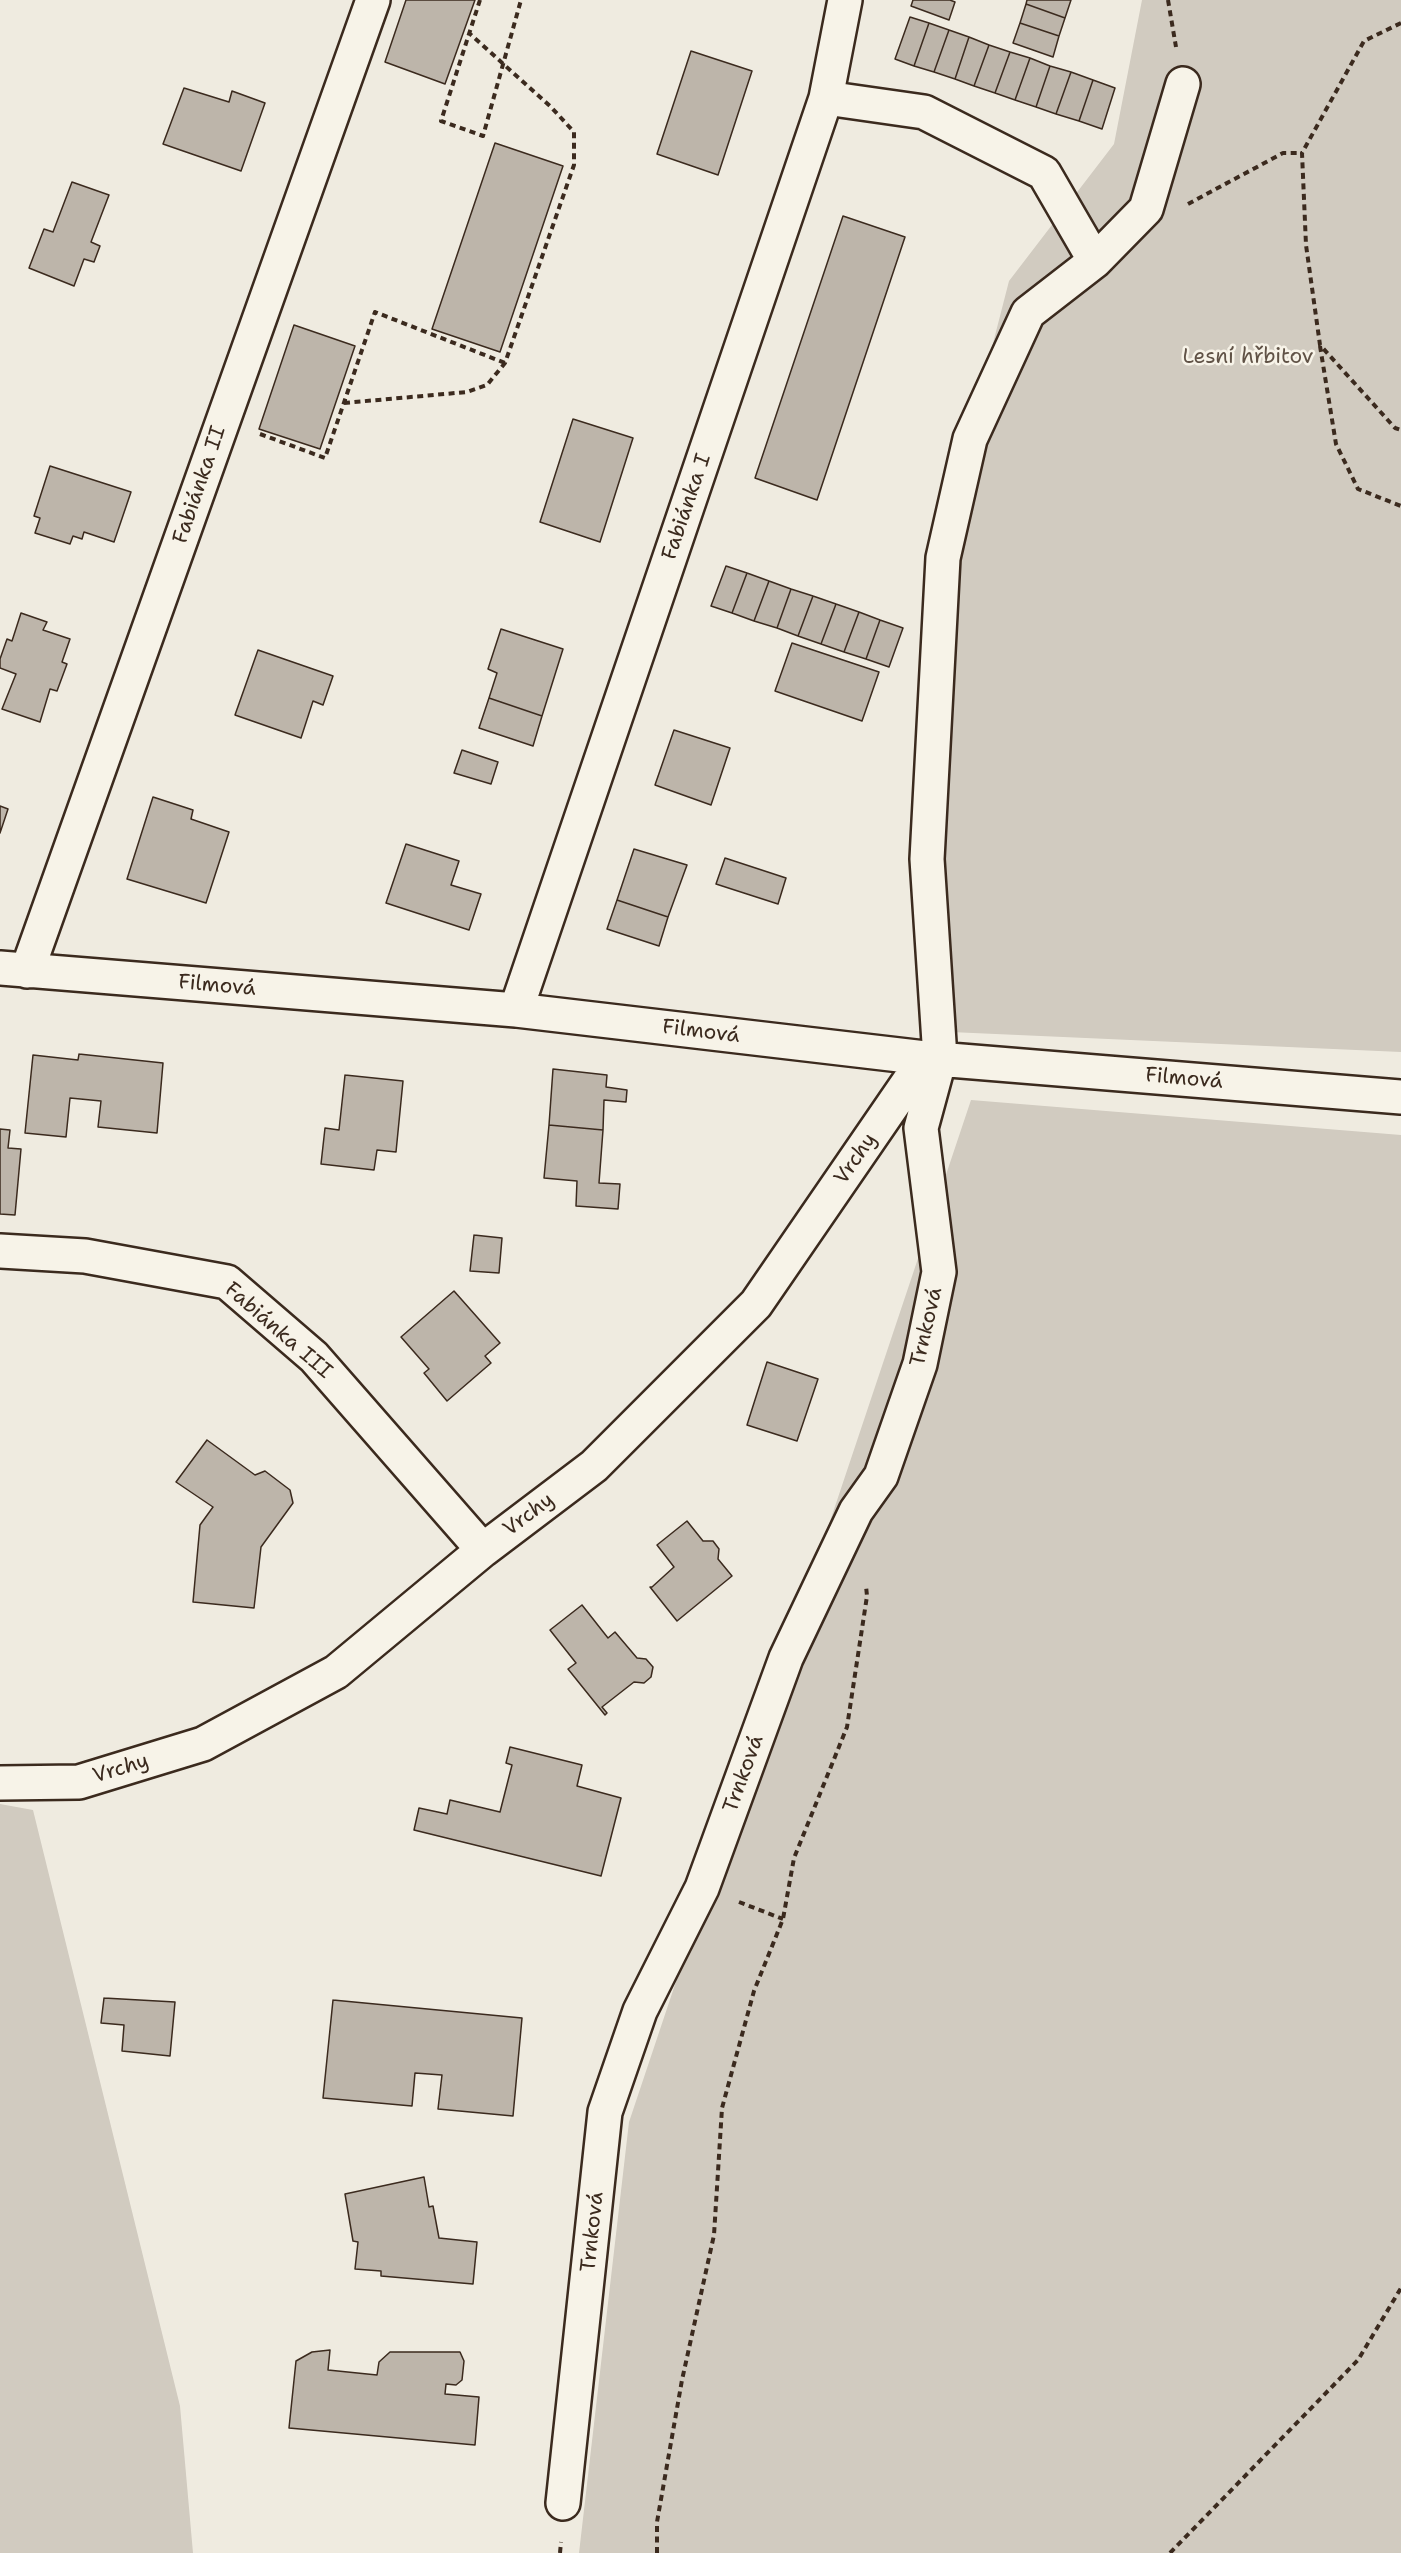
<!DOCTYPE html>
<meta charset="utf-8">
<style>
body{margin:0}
canvas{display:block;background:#efebe0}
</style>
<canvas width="1401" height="2553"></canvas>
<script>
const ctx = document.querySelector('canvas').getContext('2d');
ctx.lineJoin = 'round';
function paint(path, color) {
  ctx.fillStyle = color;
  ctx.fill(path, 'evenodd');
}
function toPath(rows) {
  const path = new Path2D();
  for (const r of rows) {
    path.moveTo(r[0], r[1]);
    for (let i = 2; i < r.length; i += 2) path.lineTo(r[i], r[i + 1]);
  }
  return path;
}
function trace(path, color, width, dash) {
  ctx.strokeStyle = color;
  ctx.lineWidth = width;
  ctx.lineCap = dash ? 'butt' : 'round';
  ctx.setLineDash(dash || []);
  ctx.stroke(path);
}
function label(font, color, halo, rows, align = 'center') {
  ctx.font = font + ' "Shantell Sans",sans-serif';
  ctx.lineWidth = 5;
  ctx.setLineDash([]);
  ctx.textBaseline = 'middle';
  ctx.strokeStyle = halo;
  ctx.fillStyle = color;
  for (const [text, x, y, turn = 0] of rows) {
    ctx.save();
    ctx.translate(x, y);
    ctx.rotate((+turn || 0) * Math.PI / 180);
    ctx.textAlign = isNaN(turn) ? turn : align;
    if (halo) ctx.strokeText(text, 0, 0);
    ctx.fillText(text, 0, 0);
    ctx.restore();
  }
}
paint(toPath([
 [1142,0,1401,0,1401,1052,928,1031,925,608,1009,281,1114,144],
 [971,1100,1401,1135,1401,2553,579,2553,629,2122],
 [0,1804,33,1810,180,2406,193,2553,0,2553]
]), '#d1cbc0');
const building = toPath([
 [406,0,475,0,445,84,385,62,406,0],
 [913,0,950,0,955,2,949,20,911,6,913,0],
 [1027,0,1071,0,1065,18,1026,4,1027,0],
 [1026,4,1065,18,1059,36,1020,23,1026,4],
 [910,17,929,23,914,66,895,59,910,17],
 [929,23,949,30,934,72,914,66,929,23],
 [1020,23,1059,36,1053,57,1013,43,1020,23],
 [949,30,969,37,955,79,934,72,949,30],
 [969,37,989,45,974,86,955,79,969,37],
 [989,45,1010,52,995,93,974,86,989,45],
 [691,51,752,71,718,175,657,154,691,51],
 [1010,52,1030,58,1015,100,995,93,1010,52],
 [1030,58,1050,66,1036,107,1015,100,1030,58],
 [1050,66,1071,72,1056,114,1036,107,1050,66],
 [1071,72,1093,80,1079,121,1056,114,1071,72],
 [1093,80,1115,88,1102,129,1079,121,1093,80],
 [184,88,229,102,232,91,265,103,241,171,163,144,184,88],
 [495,143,563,166,500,352,432,329,495,143],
 [72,182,109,195,91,242,100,246,94,262,84,259,74,286,29,268,44,229,53,232,72,182],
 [843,216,905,237,817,500,755,478,843,216],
 [294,325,355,346,320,449,259,429,294,325],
 [573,419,633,438,600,542,540,522,573,419],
 [50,466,131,492,114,542,84,532,82,539,73,536,70,544,35,533,40,518,34,516,50,466],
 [726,566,747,573,732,613,711,606,726,566],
 [747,573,769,581,754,621,732,613,747,573],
 [769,581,791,589,777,628,754,621,769,581],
 [791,589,813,596,798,636,777,628,791,589],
 [813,596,836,604,821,644,798,636,813,596],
 [836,604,859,612,844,652,821,644,836,604],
 [859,612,880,620,866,659,844,652,859,612],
 [21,613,47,622,43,630,70,639,62,662,67,664,57,691,50,689,40,722,2,709,16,674,0,668,0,659,7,639,12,641,21,613],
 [880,620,903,628,889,667,866,659,880,620],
 [501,629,563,649,542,716,489,698,497,673,488,669,501,629],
 [792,643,879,672,862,721,775,691,792,643],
 [258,650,333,676,323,705,313,701,301,738,235,715,258,650],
 [489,698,542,716,533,746,479,728,489,698],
 [674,730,730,748,711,805,655,785,674,730],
 [462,750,498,762,491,784,454,773,462,750],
 [153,797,193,810,191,819,229,832,206,903,127,879,153,797],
 [0,806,8,809,0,833,0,806],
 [406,844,459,861,451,885,481,894,469,930,386,903,406,844],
 [634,849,687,865,668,917,617,900,634,849],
 [725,858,786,878,778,904,716,884,725,858],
 [617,900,668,917,659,946,607,929,617,900],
 [79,1054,163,1063,157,1133,98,1127,101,1101,70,1098,66,1137,25,1133,33,1055,78,1060,79,1054],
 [553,1069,607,1075,606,1087,627,1090,626,1102,604,1100,603,1130,549,1125,553,1069],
 [345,1075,403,1081,396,1152,377,1150,374,1170,321,1164,325,1128,339,1130,345,1075],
 [549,1125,603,1130,599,1183,620,1184,618,1209,576,1206,577,1181,544,1178,549,1125],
 [0,1129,10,1130,8,1148,21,1149,15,1215,0,1214,0,1129],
 [474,1235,502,1238,499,1273,470,1271,474,1235],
 [454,1291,500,1343,485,1356,491,1363,447,1401,424,1373,429,1369,401,1337,454,1291],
 [767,1362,818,1379,797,1441,747,1425,767,1362],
 [207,1440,255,1475,265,1471,290,1490,293,1503,261,1547,254,1608,193,1602,200,1525,213,1507,176,1482,207,1440],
 [687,1521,703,1541,713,1541,719,1549,718,1559,732,1576,677,1621,650,1587,652,1587,674,1567,657,1545,687,1521],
 [582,1605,608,1638,615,1632,637,1658,646,1659,653,1667,651,1677,644,1683,634,1682,602,1707,607,1713,605,1715,568,1669,576,1663,550,1630,582,1605],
 [510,1747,582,1765,577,1786,621,1798,601,1876,414,1830,419,1808,447,1814,450,1800,500,1812,512,1765,506,1763,510,1747],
 [104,1998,175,2002,170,2056,122,2051,124,2025,101,2023,104,1998],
 [333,2000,522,2018,513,2116,438,2109,442,2075,415,2073,412,2106,323,2098,333,2000],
 [424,2177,429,2207,433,2206,439,2238,477,2242,473,2284,381,2276,381,2271,355,2269,358,2242,353,2241,345,2194,424,2177],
 [330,2350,328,2370,377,2375,379,2362,390,2352,460,2352,464,2361,462,2380,456,2385,446,2384,445,2394,479,2397,475,2445,289,2428,296,2361,312,2352,330,2350]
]);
paint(building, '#bdb5aa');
trace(building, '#3b2a1e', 1.5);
const minor = toPath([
 [826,98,924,112,1044,173,1095,261],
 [0,968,516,1010,925,1058,1401,1097],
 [27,971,373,0],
 [516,1010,826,98,845,0],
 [0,1251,85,1256,227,1282,314,1357,483,1550],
 [0,1783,79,1782,203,1744,336,1672,483,1550,594,1466,756,1304,925,1058],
 [563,2503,605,2112,640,2011,702,1888,786,1658,856,1511,881,1476,920,1364,939,1272,921,1128,940,1058,927,859,943,558,970,439,1028,313,1095,261,1146,209,1183,84]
]);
trace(minor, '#3b2a1e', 38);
trace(toPath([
 [480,0,441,121,483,136,521,0],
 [1168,0,1176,47],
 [1401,23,1364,41,1302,153,1306,245,1320,345,1395,428,1401,430],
 [1188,204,1283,153,1302,153],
 [1320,346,1336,444,1358,489,1401,506],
 [344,403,467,392,487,385,505,363,574,165,574,132,551,107,469,33],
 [260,434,325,458,375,312,505,363],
 [739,1902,783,1919],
 [560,2553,561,2542],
 [657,2553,657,2522,682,2380,714,2235,722,2108,754,1991,783,1919,794,1858,847,1727,867,1596,866,1586],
 [1170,2553,1358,2360,1401,2288]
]), '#3b2a1e', 4, [6, 4.5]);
trace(minor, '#f7f3e8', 33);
label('21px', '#605246', '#f7f3e8', [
 ["Lesní hřbitov",1248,358]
]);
label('21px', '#3b2a1e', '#f7f3e8', [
 ["Fabiánka II",200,485,-71],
 ["Fabiánka I",687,507,-71],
 ["Filmová",217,986,5],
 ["Filmová",701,1032,7],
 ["Filmová",1184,1079,5],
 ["Vrchy",856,1159,-55],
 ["Trnková",927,1327,-77],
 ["Fabiánka III",278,1331,41],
 ["Vrchy",529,1515,-37],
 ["Vrchy",121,1769,-17],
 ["Trnková",744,1774,-70],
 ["Trnková",593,2232,-84]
]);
</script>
